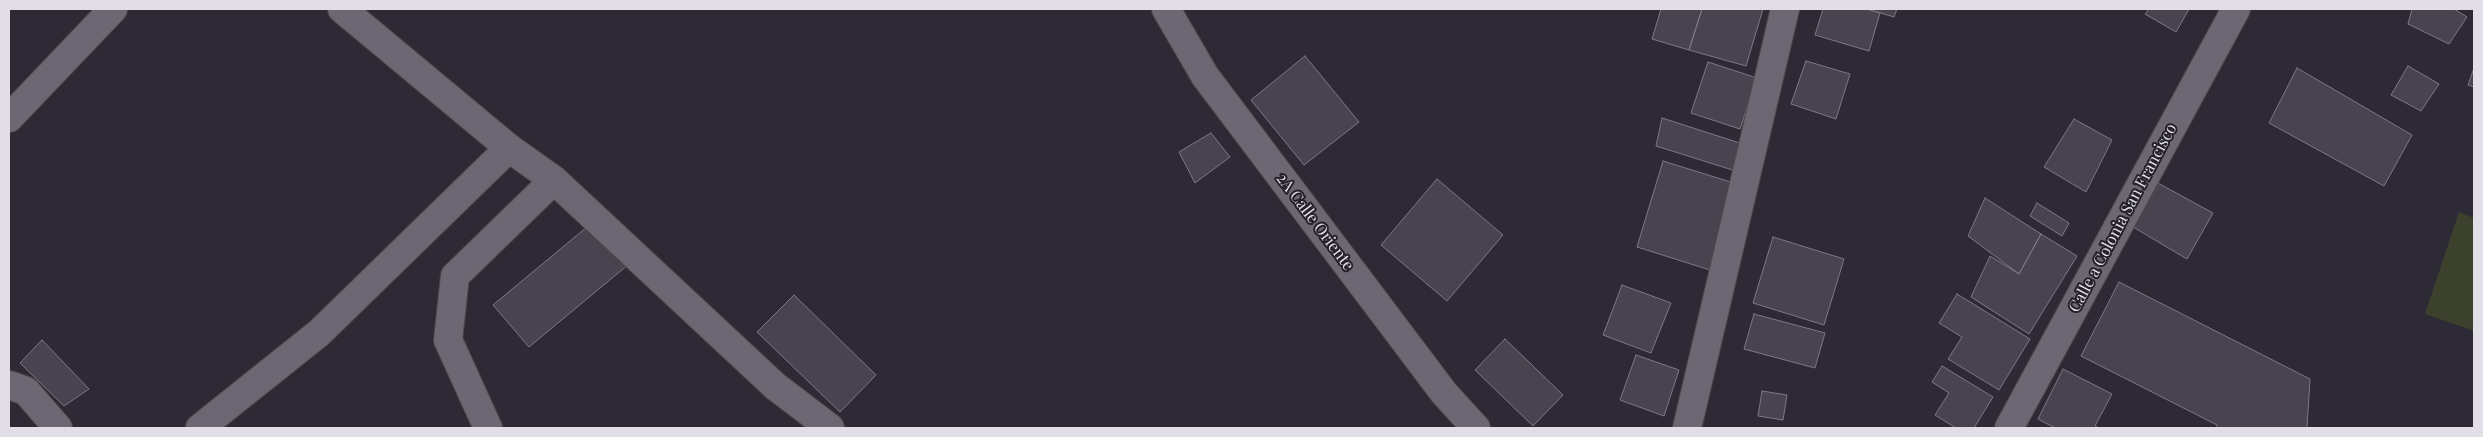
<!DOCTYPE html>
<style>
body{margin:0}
#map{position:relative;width:2483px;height:437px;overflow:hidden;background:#2e2a35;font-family:"Playfair Display",serif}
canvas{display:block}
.frame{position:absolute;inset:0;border:10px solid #e1dee5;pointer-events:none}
</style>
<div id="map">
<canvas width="2483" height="437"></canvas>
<div class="frame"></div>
</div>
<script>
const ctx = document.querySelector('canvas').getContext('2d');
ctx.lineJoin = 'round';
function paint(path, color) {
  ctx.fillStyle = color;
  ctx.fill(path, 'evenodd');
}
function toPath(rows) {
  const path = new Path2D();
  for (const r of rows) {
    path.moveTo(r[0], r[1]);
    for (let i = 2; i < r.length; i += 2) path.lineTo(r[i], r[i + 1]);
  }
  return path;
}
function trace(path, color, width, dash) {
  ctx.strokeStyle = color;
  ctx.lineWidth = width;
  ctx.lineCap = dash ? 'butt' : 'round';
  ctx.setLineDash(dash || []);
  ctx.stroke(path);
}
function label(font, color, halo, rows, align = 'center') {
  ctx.font = font + ' "Playfair Display",serif';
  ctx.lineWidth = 4;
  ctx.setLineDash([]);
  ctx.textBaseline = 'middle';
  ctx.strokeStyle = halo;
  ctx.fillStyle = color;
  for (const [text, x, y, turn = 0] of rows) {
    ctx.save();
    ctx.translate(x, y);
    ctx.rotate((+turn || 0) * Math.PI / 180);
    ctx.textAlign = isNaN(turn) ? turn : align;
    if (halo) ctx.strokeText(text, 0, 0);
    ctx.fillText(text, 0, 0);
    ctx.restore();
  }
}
paint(toPath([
 [2459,212,2474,218,2474,331,2425,314]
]), '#3b412d');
const building = toPath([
 [1661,9,1702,9,1689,50,1652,39,1661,9],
 [1702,9,1763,9,1746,66,1689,50,1702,9],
 [1823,9,1867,9,1880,13,1869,51,1815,35,1823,9],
 [1867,9,1897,9,1894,17,1867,9],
 [2149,9,2189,9,2176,32,2145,14,2149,9],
 [2412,9,2454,9,2467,17,2449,44,2408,24,2412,9],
 [1305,56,1359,122,1304,165,1251,100,1305,56],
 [1806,61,1850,74,1836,119,1791,104,1806,61],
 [1708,62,1757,78,1740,129,1691,113,1708,62],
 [2408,66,2439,84,2421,111,2391,95,2408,66],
 [2297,68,2412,135,2384,186,2269,123,2297,68],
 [2474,68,2474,87,2468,85,2474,68],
 [1662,118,1746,145,1739,172,1656,146,1662,118],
 [2074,119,2112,140,2086,192,2044,167,2074,119],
 [1211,133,1230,157,1195,183,1179,152,1211,133],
 [1663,161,1737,184,1710,270,1637,247,1663,161],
 [1437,179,1503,235,1447,301,1381,245,1437,179],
 [2156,182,2213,213,2187,259,2133,227,2156,182],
 [1985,198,2041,234,2019,274,1968,236,1985,198],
 [2037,203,2069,223,2062,236,2030,216,2037,203],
 [593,222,629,264,529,347,493,305,593,222],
 [2041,234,2077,256,2029,334,1971,297,1990,256,2019,274,2041,234],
 [1773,237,1844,259,1824,325,1753,303,1773,237],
 [2119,282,2310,379,2307,428,2217,428,2217,425,2081,356,2119,282],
 [1622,285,1671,303,1651,353,1603,335,1622,285],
 [1957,294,2030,339,1999,390,1948,359,1962,337,1939,323,1957,294],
 [794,295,876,375,840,412,757,332,794,295],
 [1754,314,1825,333,1815,368,1744,349,1754,314],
 [1505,339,1563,395,1533,426,1475,370,1505,339],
 [42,340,89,389,64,406,20,363,42,340],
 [1636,355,1679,370,1664,416,1620,400,1636,355],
 [1942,366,1993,397,1974,428,1956,428,1935,415,1949,393,1932,382,1942,366],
 [2063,369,2112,394,2095,426,2099,428,2055,428,2038,419,2063,369],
 [1762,391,1787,395,1783,420,1758,416,1762,391]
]);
paint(building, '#48444f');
trace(building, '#7d7885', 1);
const minor = toPath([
 [342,9,509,148,554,180,775,386,830,428],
 [1166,9,1205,76,1444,393,1476,428],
 [9,118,113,9],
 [9,385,26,391,58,428],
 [200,428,319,333,509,148],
 [488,428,448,340,455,276,554,180],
 [1687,428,1785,9],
 [2009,428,2236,9]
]);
trace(minor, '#4c4850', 30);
trace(minor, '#6c6773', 28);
label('16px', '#e1dee5', '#25212a', [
 ["Calle a Colonia San Francisco",2123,218,-62],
 ["2A Calle Oriente",1315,222,53]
]);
</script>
